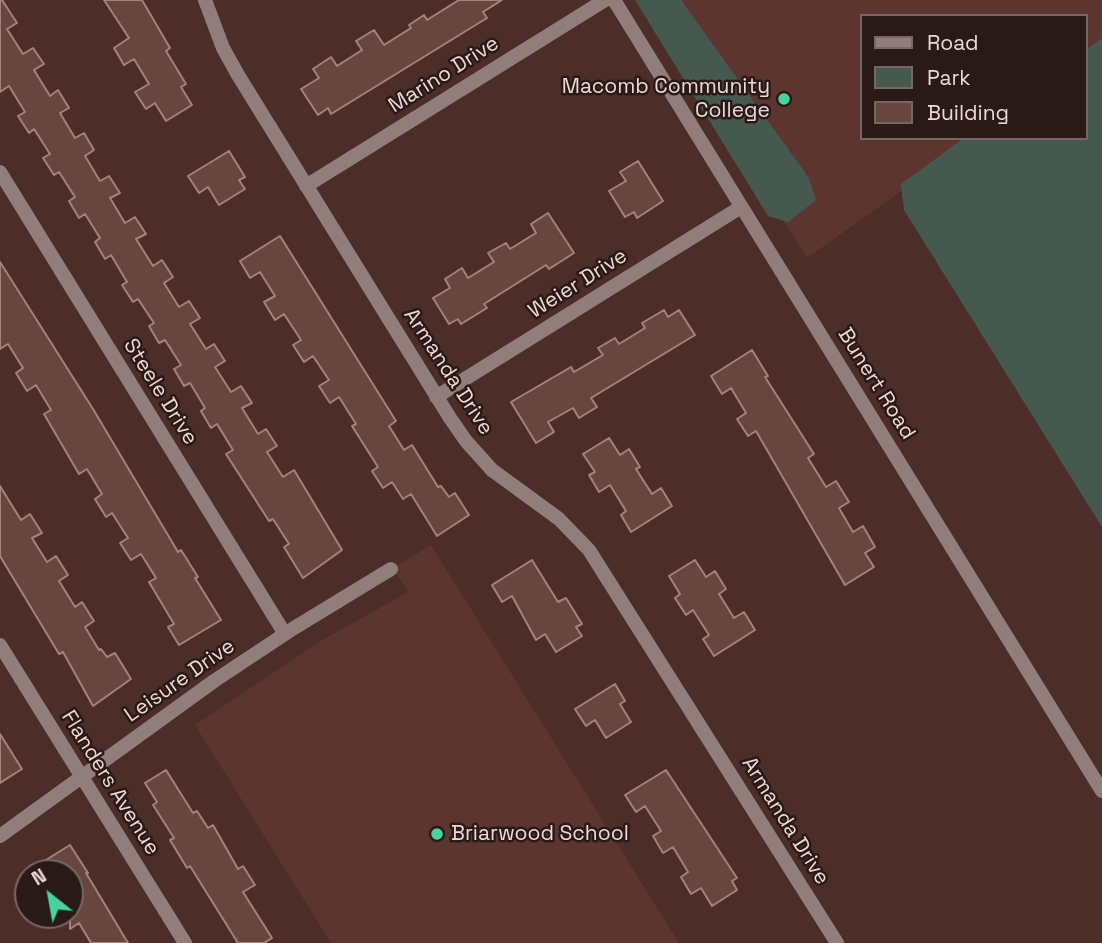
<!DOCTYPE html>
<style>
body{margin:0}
#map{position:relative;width:1102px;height:943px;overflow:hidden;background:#4d2d28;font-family:"Space Grotesk",sans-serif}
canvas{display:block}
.legend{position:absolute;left:860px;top:14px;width:228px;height:126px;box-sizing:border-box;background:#291a18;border:2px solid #786664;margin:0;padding:9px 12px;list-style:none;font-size:21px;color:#eed9d5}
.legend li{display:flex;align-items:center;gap:14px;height:35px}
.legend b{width:35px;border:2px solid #786664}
.north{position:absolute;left:14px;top:859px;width:70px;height:70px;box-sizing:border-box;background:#291a18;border:2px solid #786664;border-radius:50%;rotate:329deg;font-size:19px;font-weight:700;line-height:28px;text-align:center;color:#eed9d5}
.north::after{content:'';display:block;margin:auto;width:24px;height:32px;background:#45d49f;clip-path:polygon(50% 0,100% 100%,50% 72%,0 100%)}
</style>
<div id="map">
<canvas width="1102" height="943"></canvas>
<ul class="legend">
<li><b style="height:9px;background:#8f7e7b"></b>Road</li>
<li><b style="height:19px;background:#465950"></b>Park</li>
<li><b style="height:19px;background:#684640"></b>Building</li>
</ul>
<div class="north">N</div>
</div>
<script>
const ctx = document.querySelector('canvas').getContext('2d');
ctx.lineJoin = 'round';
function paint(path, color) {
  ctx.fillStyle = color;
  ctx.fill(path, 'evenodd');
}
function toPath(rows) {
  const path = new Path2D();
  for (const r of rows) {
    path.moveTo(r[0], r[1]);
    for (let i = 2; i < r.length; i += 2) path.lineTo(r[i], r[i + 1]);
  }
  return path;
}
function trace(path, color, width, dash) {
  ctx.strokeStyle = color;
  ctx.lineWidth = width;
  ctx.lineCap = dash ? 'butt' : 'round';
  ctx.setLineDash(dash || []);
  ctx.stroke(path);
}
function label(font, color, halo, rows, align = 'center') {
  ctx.font = font + ' "Space Grotesk",sans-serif';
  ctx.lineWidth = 5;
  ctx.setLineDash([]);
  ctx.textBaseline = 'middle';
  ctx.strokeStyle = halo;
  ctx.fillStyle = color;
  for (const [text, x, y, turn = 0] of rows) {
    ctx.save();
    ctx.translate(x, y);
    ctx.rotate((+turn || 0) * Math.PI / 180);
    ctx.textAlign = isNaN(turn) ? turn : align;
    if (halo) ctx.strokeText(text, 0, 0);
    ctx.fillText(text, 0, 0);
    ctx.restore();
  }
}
paint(toPath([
 [645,0,1102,0,1102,49,1086,60,1086,16,862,16,862,138,976,138,807,258],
 [431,545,679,943,331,943,195,725,319,642,408,592,393,568]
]), '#5c352f');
paint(toPath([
 [635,0,681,0,809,178,816,200,788,222,768,216],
 [1102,38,1102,527,904,210,901,184,964,138,1086,138,1086,50]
]), '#465950');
const building = toPath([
 [0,0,2,0,17,23,7,29,23,54,33,48,44,64,34,70,50,96,58,90,69,108,60,113,75,138,84,133,94,150,85,156,100,181,109,176,120,193,110,198,125,223,135,217,146,234,136,239,153,266,162,260,173,277,164,283,179,307,189,301,200,318,190,324,206,349,214,344,225,361,215,367,231,392,241,386,252,403,242,408,258,434,266,429,277,446,267,452,283,477,294,470,342,550,303,578,284,547,289,544,273,519,269,521,226,454,233,450,217,424,211,428,201,411,205,408,190,383,184,386,174,369,181,365,165,340,159,343,149,326,154,323,138,299,133,302,122,285,127,282,111,255,105,259,95,242,100,238,85,214,79,218,69,201,75,197,59,172,54,175,43,158,50,154,34,129,29,133,18,116,25,112,9,86,0,92,0,0],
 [104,0,142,0,170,48,166,51,186,84,181,87,192,105,166,121,155,103,146,109,135,92,149,84,134,59,124,65,114,48,129,38,104,0],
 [459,0,502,0,483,12,487,18,331,114,328,108,318,115,301,89,319,78,313,69,331,57,337,66,362,50,356,41,374,30,384,45,411,28,409,25,424,15,427,20,459,0],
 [229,151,245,177,239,180,245,189,219,205,208,187,199,193,188,176,229,151],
 [638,161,663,201,637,218,634,212,625,217,609,191,626,181,620,172,638,161],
 [548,213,574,253,549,269,546,265,484,304,487,308,461,324,458,319,449,324,433,298,450,288,445,279,462,268,468,278,494,262,488,253,506,243,510,249,536,233,531,224,548,213],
 [280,236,396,421,389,426,404,450,412,445,438,487,441,486,449,497,455,493,469,515,437,536,411,494,403,499,392,482,383,488,372,471,378,467,352,426,356,424,339,397,330,403,319,386,329,380,313,356,304,362,293,345,301,340,284,314,275,320,264,302,275,296,260,272,250,278,240,261,280,236],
 [0,262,93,409,178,552,181,550,198,577,195,578,221,620,179,645,168,627,174,624,149,582,156,578,141,554,131,560,120,543,128,538,112,513,106,517,95,499,102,494,87,469,79,474,44,414,51,410,36,385,27,391,16,373,23,368,8,344,0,349,0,262],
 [664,310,668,317,679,310,695,335,591,398,597,407,579,418,573,408,548,422,554,432,536,443,511,402,571,367,574,372,603,355,598,348,615,338,619,344,645,328,642,323,664,310],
 [752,350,768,376,765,377,814,454,808,458,826,487,836,481,849,502,839,508,853,532,863,526,875,547,865,553,874,567,845,585,756,431,748,436,737,419,746,413,731,388,722,394,711,376,752,350],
 [609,438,620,455,629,449,640,467,636,469,652,494,661,488,672,506,631,532,621,515,626,511,610,485,599,492,589,475,595,472,583,454,609,438],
 [0,486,21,520,30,514,42,533,32,538,47,562,56,556,68,575,59,581,75,607,82,602,94,621,85,627,99,650,101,649,107,657,115,653,131,679,93,706,63,652,59,654,0,556,0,486],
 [532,560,558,602,566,598,582,624,576,627,582,636,556,652,545,634,536,640,512,596,502,602,492,585,532,560],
 [695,560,706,577,715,571,726,589,719,594,734,618,744,612,755,630,714,656,703,639,709,635,693,610,686,615,675,598,680,594,669,576,695,560],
 [615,684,625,701,620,704,631,722,606,738,595,720,586,726,575,709,615,684],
 [0,734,22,769,0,783,0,734],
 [166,770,193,813,197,811,208,828,213,825,238,869,243,866,255,885,243,892,272,938,264,943,238,943,190,866,187,868,170,840,174,838,153,805,157,802,145,783,166,770],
 [666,770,737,878,732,881,737,890,712,906,701,888,691,894,681,877,688,872,673,847,663,853,653,836,661,831,645,806,636,812,625,795,666,770],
 [70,845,88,873,86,873,128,943,91,943,79,923,70,929,70,873,25,873,70,845]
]);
paint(building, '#684640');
trace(building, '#a6817a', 2);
trace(toPath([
 [205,0,223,48,238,75,450,418,466,441,492,470,559,519,589,550,837,943],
 [614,0,1102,791],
 [0,172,285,634],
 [306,186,605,0],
 [436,397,741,207],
 [0,645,185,943],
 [0,836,214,681,294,628,391,569]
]), '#8f7e7b', 14);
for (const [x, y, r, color] of [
 [784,99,7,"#45d49f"],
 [437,834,7,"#45d49f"]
]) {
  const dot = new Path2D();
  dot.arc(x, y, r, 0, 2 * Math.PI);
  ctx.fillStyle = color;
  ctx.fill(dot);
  trace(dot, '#291a18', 2.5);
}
label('21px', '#eed9d5', '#291a18', [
 ["Marino Drive",444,75,-32],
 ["Weier Drive",578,284,-32],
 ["Armanda Drive",448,372,57],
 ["Bunert Road",876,384,58],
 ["Steele Drive",160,392,58],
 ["Leisure Drive",180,681,-35],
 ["Flanders Avenue",110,783,58],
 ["Armanda Drive",785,821,58]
]);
label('21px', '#eed9d5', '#291a18', [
 ["Macomb Community",770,87],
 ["College",770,111],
 ["Briarwood School",451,834,"left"]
], 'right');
</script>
